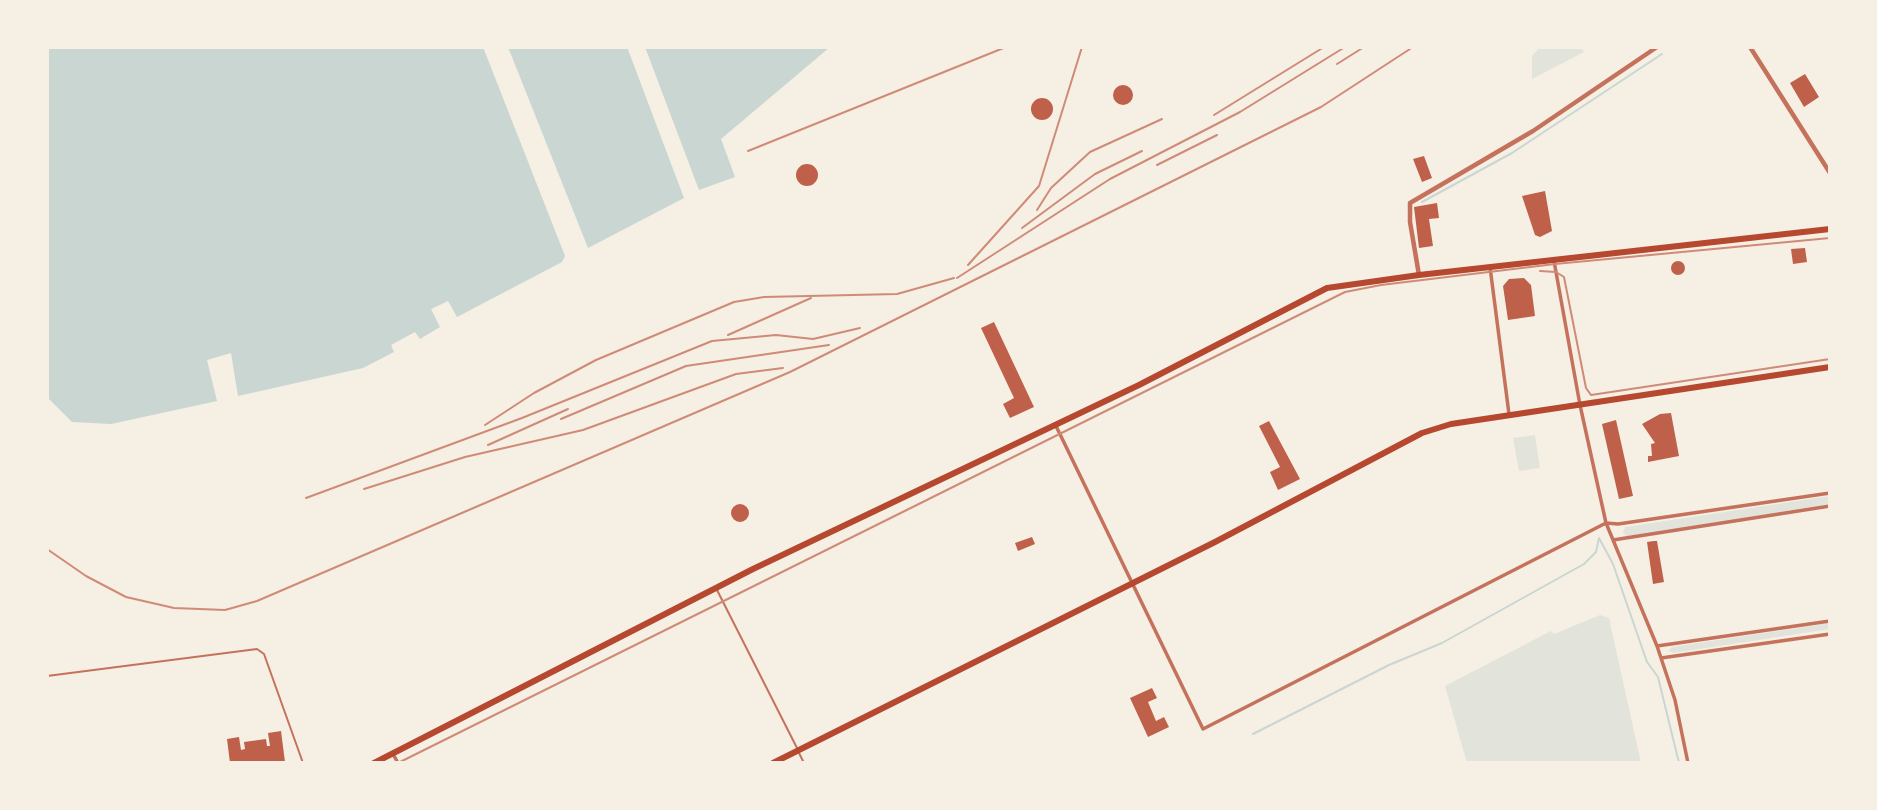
<!DOCTYPE html>
<style>
body{margin:0}
#map{position:relative;width:1877px;height:810px;overflow:hidden;background:#f6efe4;font-family:Helvetica,sans-serif}
canvas{display:block}
.frame{position:absolute;inset:0;border:49px solid #f6efe4;pointer-events:none}
</style>
<div id="map">
<canvas width="1877" height="810"></canvas>
<div class="frame"></div>
</div>
<script>
const ctx = document.querySelector('canvas').getContext('2d');
ctx.lineJoin = 'round';
function paint(path, color) {
  ctx.fillStyle = color;
  ctx.fill(path, 'evenodd');
}
function toPath(rows) {
  const path = new Path2D();
  for (const r of rows) {
    if (r.length === 3) {
      path.moveTo(r[0] + r[2], r[1]);
      path.arc(r[0], r[1], r[2], 0, 2 * Math.PI);
      continue;
    }
    path.moveTo(r[0], r[1]);
    for (let i = 2; i < r.length; i += 2) path.lineTo(r[i], r[i + 1]);
  }
  return path;
}
function trace(path, color, width, dash) {
  ctx.strokeStyle = color;
  ctx.lineWidth = width;
  ctx.lineCap = dash ? 'butt' : 'round';
  ctx.setLineDash(dash || []);
  ctx.stroke(path);
}
paint(toPath([
 [1540,47,1581,47,1584,52,1532,79,1532,56],
 [1535,435,1540,468,1519,471,1513,438],
 [1830,496,1830,504,1627,537,1623,532,1625,527],
 [1600,615,1609,618,1641,763,1467,763,1445,686,1551,631,1554,634],
 [1830,623,1830,629,1674,653,1668,651,1672,647]
]), '#e2e4dc');
paint(toPath([
 [47,47,483,47,565,256,562,262,457,317,448,301,431,309,440,327,420,339,415,332,391,345,394,352,363,368,238,396,231,353,207,360,217,401,111,424,72,422,47,397],
 [508,47,627,47,684,198,588,248],
 [645,47,830,47,721,139,735,177,699,190]
]), '#c9d6d2');
trace(toPath([
 [1422,202,1512,153,1662,54],
 [1253,734,1389,665,1442,643,1584,564,1596,552,1599,538,1613,564,1647,662,1658,677,1679,763]
]), '#c9d6d2', 2);
paint(toPath([
 [1805,74,1819,97,1804,107,1790,83],
 [1123,95,10],
 [1042,109,11],
 [1424,156,1432,178,1422,182,1413,159],
 [807,175,11],
 [1545,191,1552,231,1540,237,1535,235,1522,196],
 [1437,203,1439,218,1429,219,1433,246,1419,248,1414,207],
 [1805,248,1807,262,1793,264,1791,249],
 [1678,268,7],
 [1524,278,1531,285,1535,316,1508,320,1503,286,1509,279],
 [994,322,1034,407,1010,418,1003,404,1014,398,981,328],
 [1671,413,1679,456,1648,462,1648,456,1652,456,1651,444,1655,443,1642,424,1660,414],
 [1616,420,1633,496,1619,499,1602,424],
 [1269,421,1300,479,1278,490,1270,472,1280,467,1259,426],
 [740,513,9],
 [1032,537,1035,544,1018,551,1015,543],
 [1654,541,1657,541,1664,582,1653,584,1647,542],
 [1152,688,1157,698,1148,702,1156,721,1164,717,1169,727,1148,737,1130,698],
 [281,731,285,762,230,763,227,739,239,737,241,750,245,749,244,742,266,739,267,746,270,746,268,733]
]), '#bf614a');
trace(toPath([
 [717,590,797,748],
 [47,676,257,649,264,654,303,763],
 [799,753,804,763]
]), '#c5725c', 2);
trace(toPath([
 [1554,261,1580,405,1606,523,1657,646,1675,700,1688,763],
 [1490,267,1509,414],
 [1056,426,1203,729,1606,523,1618,524,1830,493],
 [1613,540,1830,506],
 [1657,646,1830,621],
 [1661,658,1830,634],
 [393,754,398,763]
]), '#c5725c', 3.5);
trace(toPath([
 [1750,47,1830,173],
 [1419,275,1410,222,1410,203,1533,131,1657,47]
]), '#c5725c', 4.5);
trace(toPath([
 [374,763,753,569,1139,385,1327,288,1419,275,1830,229],
 [773,763,1215,542,1422,433,1451,424,1830,367]
]), '#b5482f', 6);
trace(toPath([
 [1540,271,1556,272,1564,277,1586,388,1591,395,1830,359],
 [398,763,1345,292,1381,285,1555,264,1830,238]
]), '#cf8b77', 2);
trace(toPath([
 [1337,64,1364,47],
 [1214,115,1324,47],
 [748,151,1006,47],
 [1157,165,1217,135],
 [1037,210,1051,188,1090,152,1162,119],
 [1022,228,1095,174,1142,151],
 [968,265,1039,186,1082,47],
 [957,278,1110,179,1240,112,1345,47],
 [728,335,811,298],
 [561,419,686,366,829,345],
 [485,425,534,393,596,360,734,302,764,297,897,294,954,278],
 [488,445,568,409],
 [364,489,465,457,583,430,736,374,783,368],
 [306,498,522,418,712,341,776,335,813,339,860,328],
 [47,549,86,576,126,597,174,608,225,610,257,601,790,372,1321,107,1413,47]
]), '#cf8b77', 2);
</script>
